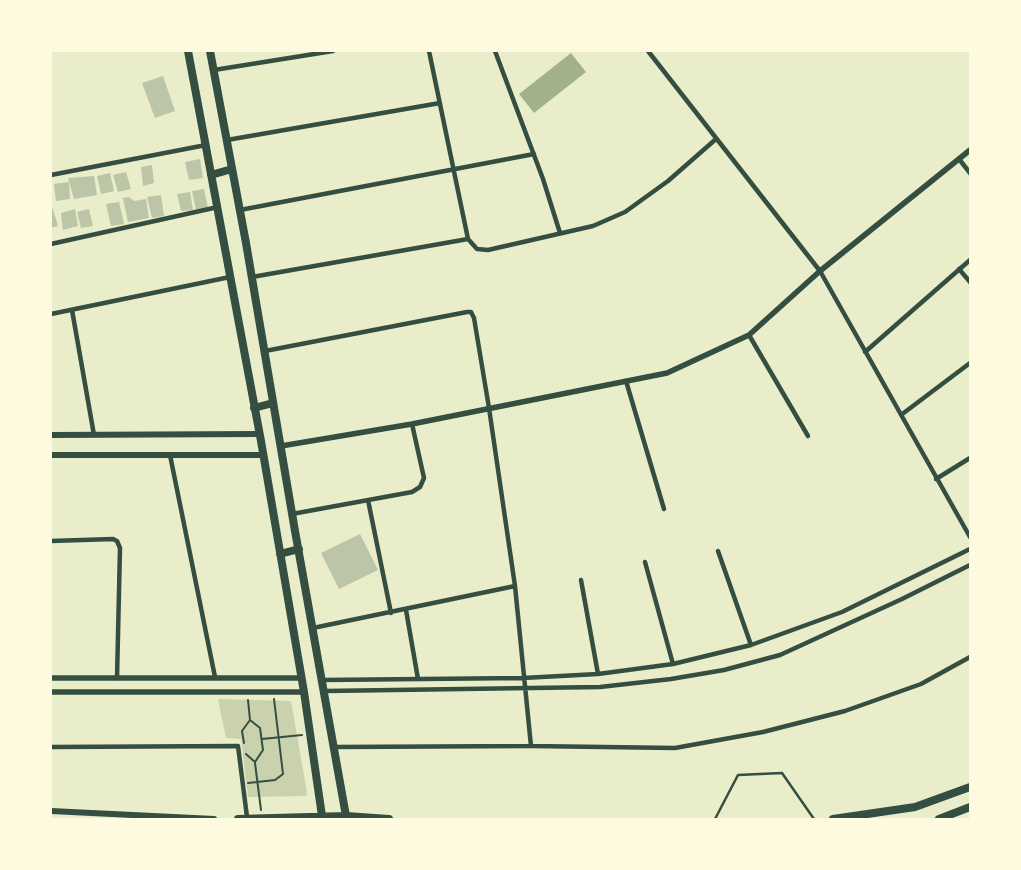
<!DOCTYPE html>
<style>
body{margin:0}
#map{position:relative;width:1021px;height:870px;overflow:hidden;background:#e9edc9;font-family:"Titillium Web",sans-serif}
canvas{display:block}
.frame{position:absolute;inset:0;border:52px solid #fefae0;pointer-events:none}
</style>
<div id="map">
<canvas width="1021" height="870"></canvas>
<div class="frame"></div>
</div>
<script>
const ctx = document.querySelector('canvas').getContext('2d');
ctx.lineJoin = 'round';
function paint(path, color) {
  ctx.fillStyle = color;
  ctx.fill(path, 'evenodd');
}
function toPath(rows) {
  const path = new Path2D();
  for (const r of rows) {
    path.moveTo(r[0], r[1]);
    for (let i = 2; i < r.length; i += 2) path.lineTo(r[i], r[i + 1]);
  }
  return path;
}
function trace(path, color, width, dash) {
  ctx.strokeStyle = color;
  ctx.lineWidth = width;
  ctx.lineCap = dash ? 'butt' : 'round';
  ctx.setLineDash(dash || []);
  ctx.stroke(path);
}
paint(toPath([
 [218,699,291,701,307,793,306,796,248,797,241,739,226,738]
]), '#cad2ad');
paint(toPath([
 [571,53,586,72,534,113,519,94]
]), '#a3b18a');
paint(toPath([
 [163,76,175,111,155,118,142,83],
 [200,159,203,178,189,180,185,162],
 [152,165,154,183,143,186,141,167],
 [126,172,131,189,118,192,113,175],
 [110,173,114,191,101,194,97,176],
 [94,176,97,195,74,199,68,178],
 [69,182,70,199,56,201,54,184],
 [204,189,208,208,196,210,192,191],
 [190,192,193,210,181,211,177,194],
 [161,195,164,216,152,218,147,197],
 [129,197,134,201,146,199,149,218,128,222,123,198],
 [119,202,124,224,111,226,106,204],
 [51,203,58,226,51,228],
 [75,209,78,226,63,230,61,213],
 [89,209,93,226,81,228,77,212],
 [360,534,378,570,339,589,321,553]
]), '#bcc5a7');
trace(toPath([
 [262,739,302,735],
 [244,743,242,731,250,720,248,700],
 [246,754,255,762,263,750,260,728,250,720],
 [255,763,261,810],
 [248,783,275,780,283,774,274,699]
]), '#344e41', 2);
trace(toPath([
 [715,819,738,775,782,773,814,819]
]), '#344e41', 2.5);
trace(toPath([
 [429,51,468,239,477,249,488,250,593,226,625,212,668,181,716,139],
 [495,51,543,179,560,233],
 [648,51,820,271,970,537],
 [214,70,333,51],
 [227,140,440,103],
 [959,159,970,173],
 [51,175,206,145],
 [240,210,534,154],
 [51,244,218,207],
 [959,269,970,282],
 [252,277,468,239],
 [72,310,94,435],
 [51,314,230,277],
 [749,335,808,436],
 [265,351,467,312,471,312,474,318,489,408,515,586,531,746],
 [865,352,970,260],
 [626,381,664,509],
 [901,415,970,363],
 [170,455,215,677],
 [936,479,970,458],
 [368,500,391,613],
 [292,514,412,492,420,487,424,478,412,424],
 [51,541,113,539,117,541,120,548,117,678],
 [718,551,751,645],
 [645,562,673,664],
 [581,580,598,674],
 [406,610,418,679],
 [313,628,515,586],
 [322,680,523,678,598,674,673,664,751,645,842,612,970,549],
 [325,691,600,687,671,679,724,670,780,655,902,599,970,565],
 [51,747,238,746,247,817],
 [335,747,531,746,675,748,763,732,845,711,921,684,970,657]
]), '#344e41', 4.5);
trace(toPath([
 [281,446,412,424,667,373,749,335,820,271,970,150],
 [51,678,302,678],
 [51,692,304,692]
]), '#344e41', 5.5);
trace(toPath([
 [51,435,259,434],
 [51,455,262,455],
 [51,811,214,819]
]), '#344e41', 6);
trace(toPath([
 [188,51,261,441,304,692,322,816],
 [210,51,246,243,295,531,346,816],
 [211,175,232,169],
 [254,408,273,403],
 [280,554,299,549],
 [238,819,346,816,389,819],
 [833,819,915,807,970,787],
 [939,819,970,807]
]), '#344e41', 8);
</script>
